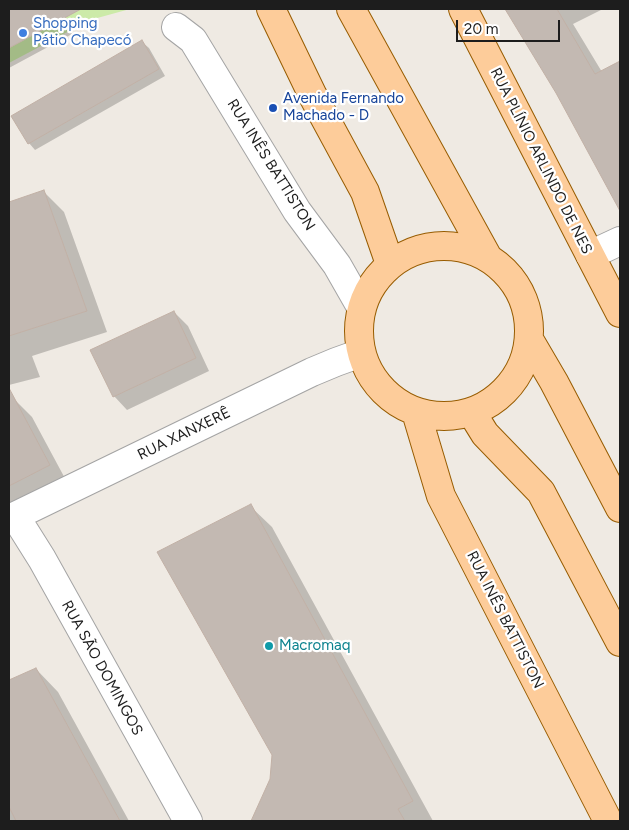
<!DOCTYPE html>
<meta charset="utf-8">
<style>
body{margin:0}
#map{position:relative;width:629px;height:830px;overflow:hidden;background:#efeae3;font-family:Figtree,sans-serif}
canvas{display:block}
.frame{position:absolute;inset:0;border:10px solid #1d1d1d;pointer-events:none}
.scale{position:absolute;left:456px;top:20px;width:104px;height:22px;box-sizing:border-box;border:2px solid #1d1d1d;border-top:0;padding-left:6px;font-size:15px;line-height:18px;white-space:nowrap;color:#1d1d1d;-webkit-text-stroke:4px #fff;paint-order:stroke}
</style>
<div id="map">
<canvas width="629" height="830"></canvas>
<div class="frame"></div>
<div class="scale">20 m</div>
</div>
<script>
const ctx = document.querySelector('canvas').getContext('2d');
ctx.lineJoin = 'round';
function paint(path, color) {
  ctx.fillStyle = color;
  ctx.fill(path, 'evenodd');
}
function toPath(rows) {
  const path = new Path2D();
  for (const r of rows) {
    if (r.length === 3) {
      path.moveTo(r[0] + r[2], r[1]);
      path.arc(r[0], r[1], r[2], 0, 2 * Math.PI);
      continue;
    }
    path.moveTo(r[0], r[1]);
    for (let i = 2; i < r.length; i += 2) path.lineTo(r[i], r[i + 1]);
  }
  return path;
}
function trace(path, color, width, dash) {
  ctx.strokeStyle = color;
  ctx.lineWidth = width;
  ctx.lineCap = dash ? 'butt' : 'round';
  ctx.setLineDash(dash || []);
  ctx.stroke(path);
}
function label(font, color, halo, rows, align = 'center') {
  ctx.font = font + ' Figtree,sans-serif';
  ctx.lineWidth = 4.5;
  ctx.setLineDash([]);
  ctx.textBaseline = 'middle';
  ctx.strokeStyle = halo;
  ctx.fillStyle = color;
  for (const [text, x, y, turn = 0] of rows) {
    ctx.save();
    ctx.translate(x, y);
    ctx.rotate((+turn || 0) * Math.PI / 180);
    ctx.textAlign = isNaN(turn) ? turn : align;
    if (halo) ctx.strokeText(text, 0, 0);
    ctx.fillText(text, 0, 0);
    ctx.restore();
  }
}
paint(toPath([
 [53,9,130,9,90,20,9,63,9,48,60,20]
]), '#cceaa8');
paint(toPath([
 [9,9,59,9,72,34,9,68],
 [506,9,603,9,573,24,602,72,620,62,620,209,557,93],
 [142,42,149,48,165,76,35,150,29,143],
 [43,191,64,212,107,332,32,356,40,377,9,385,9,204],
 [174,312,188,326,209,371,127,410,114,396],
 [13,398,32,417,68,484,9,514,9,401],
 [250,506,272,527,433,821,253,821,271,779,273,755],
 [36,669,58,692,129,821,9,821,9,682]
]), '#0003');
const building = toPath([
 [9,9,81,9,9,48,9,9],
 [505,9,557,9,595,74,620,61,620,211,556,93,505,9],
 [142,40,159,69,28,144,11,116,142,40],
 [44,190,87,311,9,336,9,202,44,190],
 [174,311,196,358,113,397,90,350,174,311],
 [9,388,50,465,9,486,9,388],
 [251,504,413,801,398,809,405,821,251,821,270,779,272,755,157,552,251,504],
 [36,668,120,821,16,821,9,807,9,680,36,668]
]);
paint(building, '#c3b9b2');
trace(building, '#c1b0a5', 1);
const minor = toPath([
 [176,27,193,40,297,211,337,265,361,307],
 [590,255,620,241],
 [15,516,42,559,188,821],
 [9,519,312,372,336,362,361,353]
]);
const major = toPath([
 [271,9,313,96,365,192,390,264],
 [351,9,487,256],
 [463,9,590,255,620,313],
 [444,331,85],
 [530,341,554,382,620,508],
 [416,412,441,496,608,821],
 [472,413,485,434,541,492,620,642]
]);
trace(minor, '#a4a4a4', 30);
trace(major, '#975c00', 30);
trace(minor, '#fff', 28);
trace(major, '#fdcc9a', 28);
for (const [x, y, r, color] of [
 [23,33,5,"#3f7fe0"],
 [273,108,5,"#1a4fb4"],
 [269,646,5,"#0f9aa8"]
]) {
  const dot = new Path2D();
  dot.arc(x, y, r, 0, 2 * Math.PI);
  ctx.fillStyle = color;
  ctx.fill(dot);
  trace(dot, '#fff', 2);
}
label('15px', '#366cbe', '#fff', [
 ["Shopping",33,24],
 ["Pátio Chapecó",33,41]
], 'left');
label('15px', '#164399', '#fff', [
 ["Avenida Fernando",283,99],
 ["Machado - D",283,116]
], 'left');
label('15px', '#1d1d1d', '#fff', [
 ["RUA PLÍNIO ARLINDO DE NES",541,161,63],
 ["RUA INÊS BATTISTON",271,165,58],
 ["RUA XANXERÊ",184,434,-26],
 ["RUA INÊS BATTISTON",505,620,63],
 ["RUA SÃO DOMINGOS",102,668,61]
]);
label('15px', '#0d838f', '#fff', [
 ["Macromaq",279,646]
], 'left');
</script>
